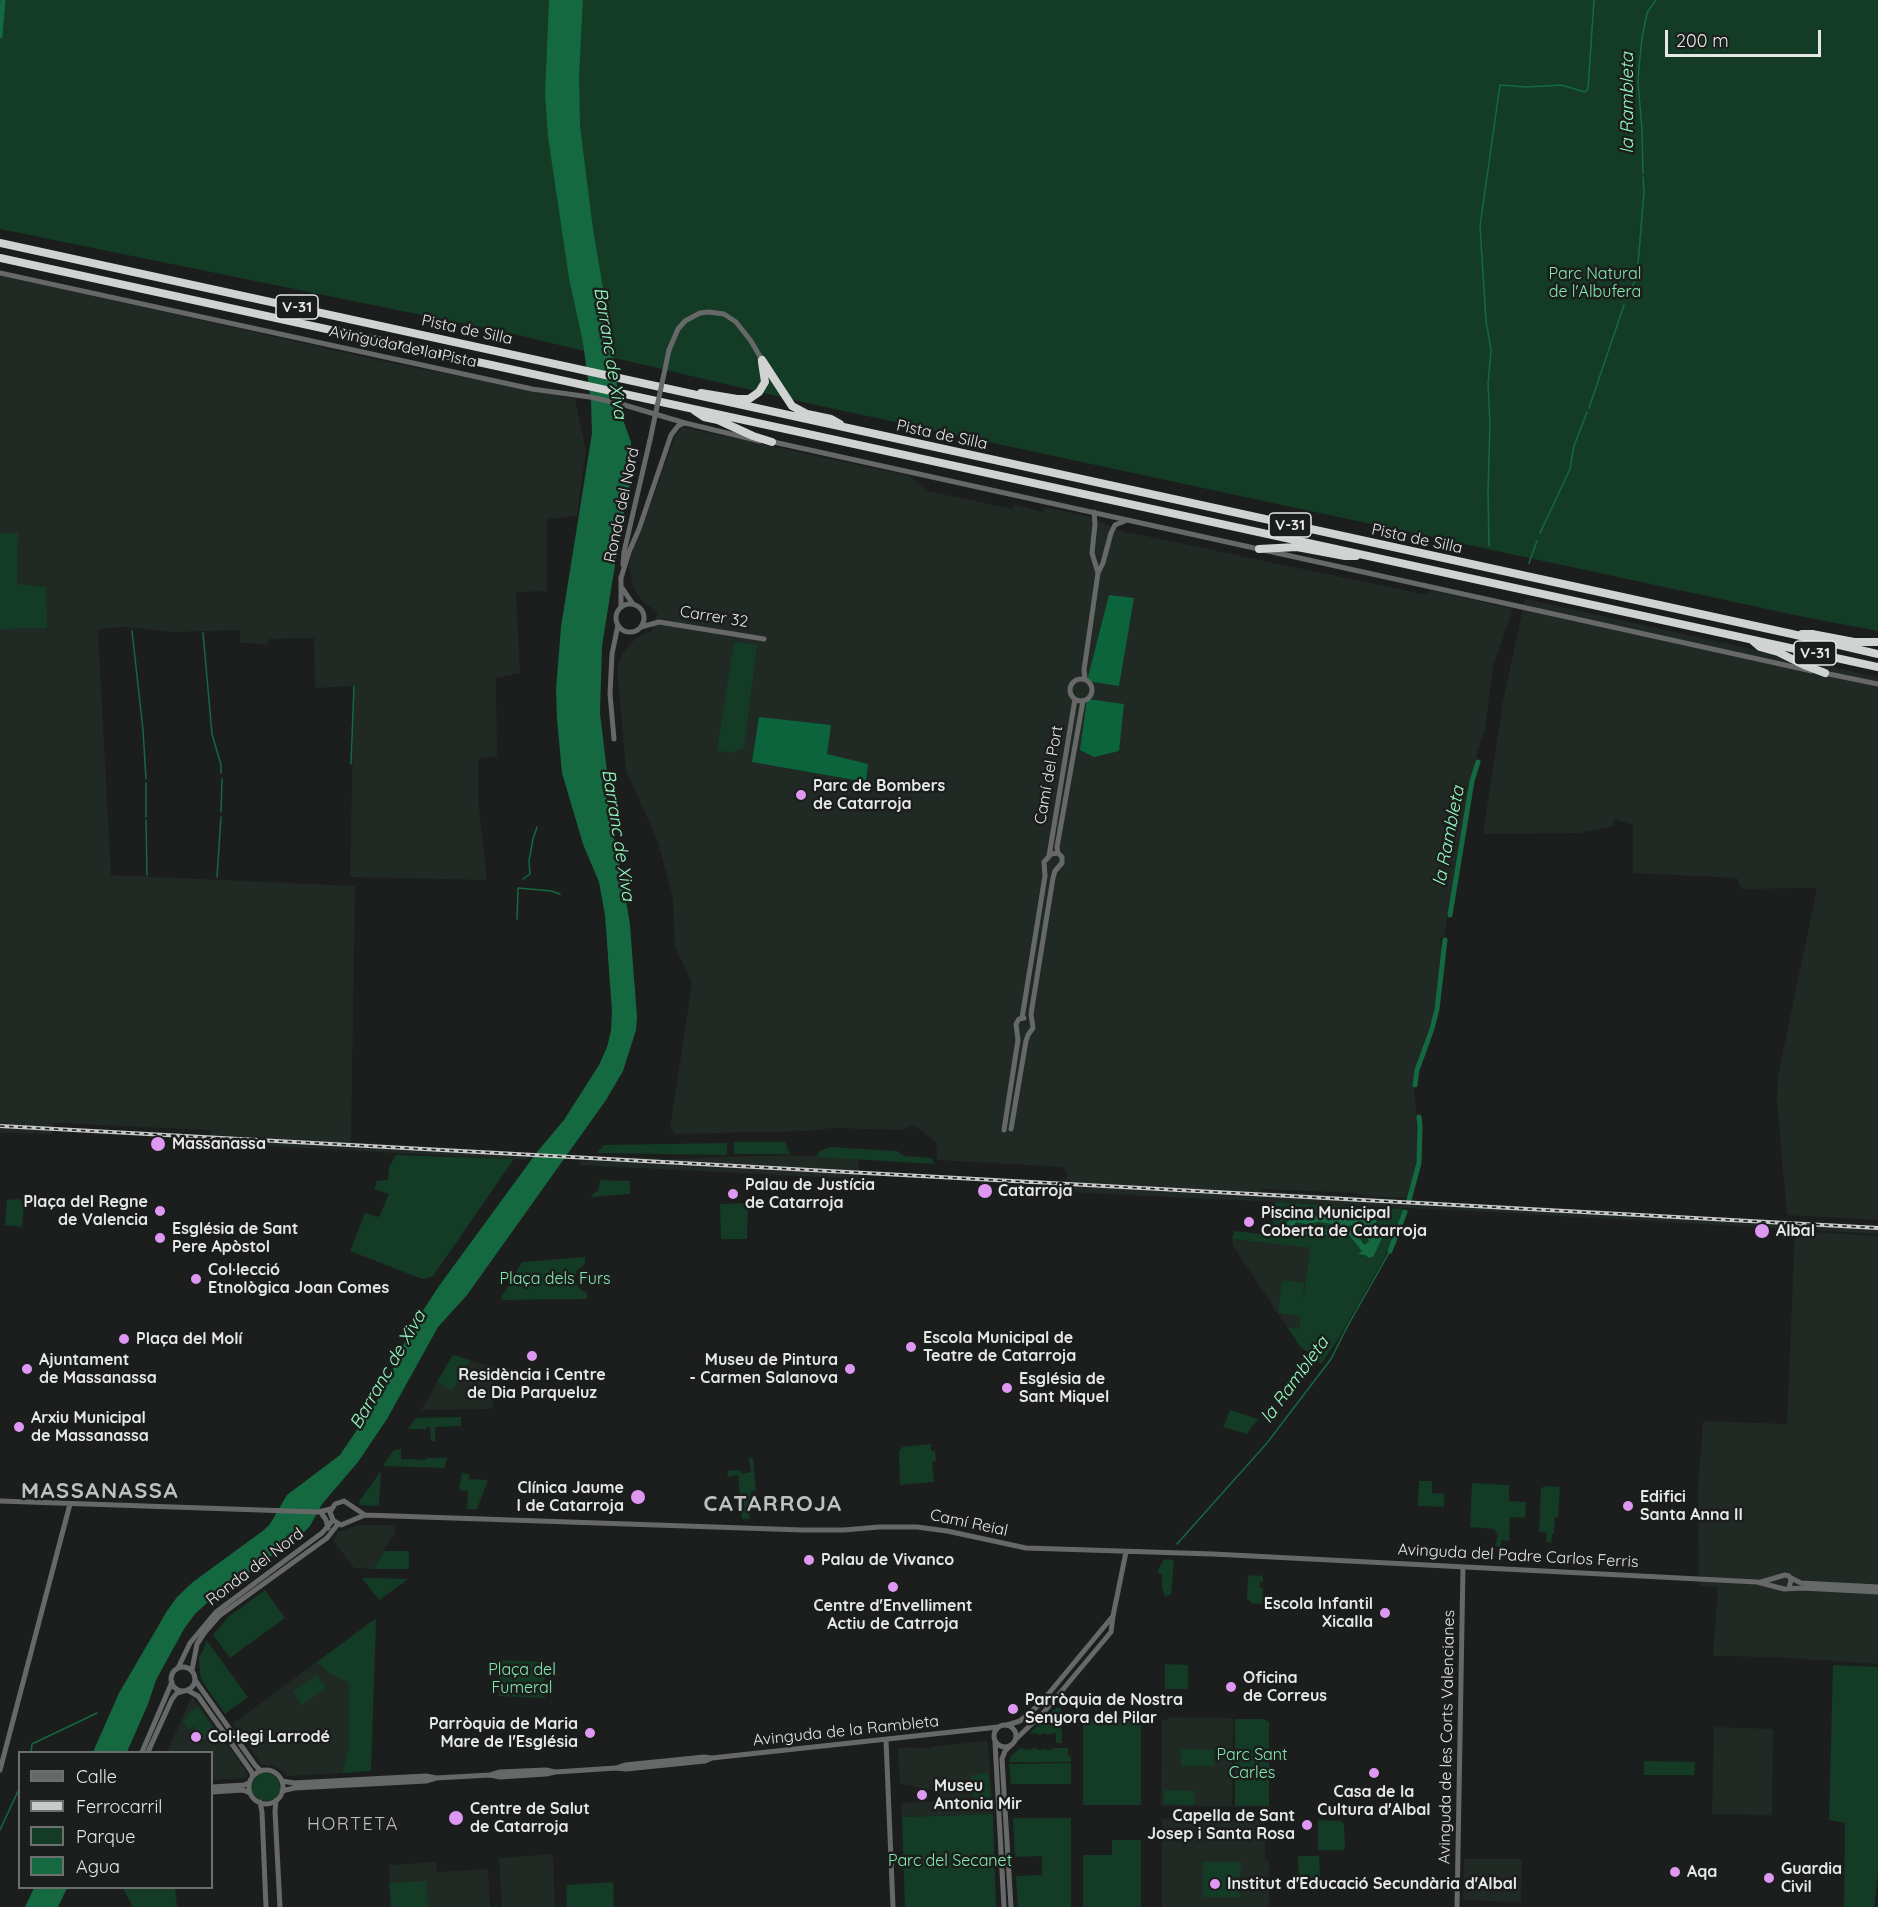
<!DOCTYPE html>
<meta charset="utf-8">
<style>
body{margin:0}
#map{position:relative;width:1878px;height:1907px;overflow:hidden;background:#1c1e1d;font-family:Quicksand,sans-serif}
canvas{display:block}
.legend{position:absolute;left:18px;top:1751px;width:195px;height:138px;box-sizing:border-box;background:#1c1e1d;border:2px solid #6d6f6e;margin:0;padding:8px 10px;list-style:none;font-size:18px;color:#e6e8e7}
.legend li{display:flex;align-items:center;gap:12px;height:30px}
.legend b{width:30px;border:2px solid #6d6f6e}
.scale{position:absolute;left:1665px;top:30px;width:156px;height:27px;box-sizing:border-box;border:3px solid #e6e8e7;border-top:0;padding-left:8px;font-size:18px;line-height:21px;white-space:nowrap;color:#e6e8e7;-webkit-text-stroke:4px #1c1e1d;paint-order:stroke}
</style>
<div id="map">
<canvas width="1878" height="1907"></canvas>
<ul class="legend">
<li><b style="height:8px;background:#676868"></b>Calle</li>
<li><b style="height:8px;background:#c8cac9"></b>Ferrocarril</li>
<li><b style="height:16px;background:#133b26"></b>Parque</li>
<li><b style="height:16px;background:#146941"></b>Agua</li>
</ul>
<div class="scale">200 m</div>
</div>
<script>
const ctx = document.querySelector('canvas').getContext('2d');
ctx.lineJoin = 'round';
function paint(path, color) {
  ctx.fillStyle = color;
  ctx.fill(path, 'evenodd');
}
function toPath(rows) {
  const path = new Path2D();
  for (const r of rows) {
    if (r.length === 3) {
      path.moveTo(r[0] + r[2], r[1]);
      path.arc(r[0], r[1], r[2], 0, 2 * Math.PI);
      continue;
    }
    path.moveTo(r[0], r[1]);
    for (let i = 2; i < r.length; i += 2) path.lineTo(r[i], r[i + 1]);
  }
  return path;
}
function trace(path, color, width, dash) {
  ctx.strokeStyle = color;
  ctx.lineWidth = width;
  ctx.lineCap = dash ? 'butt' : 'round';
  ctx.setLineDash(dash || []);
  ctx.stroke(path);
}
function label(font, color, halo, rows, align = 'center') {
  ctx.font = font + ' Quicksand,sans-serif';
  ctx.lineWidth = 5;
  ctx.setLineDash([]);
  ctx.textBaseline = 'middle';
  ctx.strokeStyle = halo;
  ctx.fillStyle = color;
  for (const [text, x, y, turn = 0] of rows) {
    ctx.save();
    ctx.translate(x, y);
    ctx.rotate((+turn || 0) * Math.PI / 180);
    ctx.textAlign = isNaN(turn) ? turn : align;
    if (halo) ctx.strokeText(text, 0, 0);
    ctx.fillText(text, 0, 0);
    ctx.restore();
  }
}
paint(toPath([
 [0,275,392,363,575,399,586,450,577,516,547,519,547,591,516,592,520,673,496,678,497,756,478,759,478,798,487,880,350,877,354,686,315,688,314,638,268,639,268,644,240,643,240,630,174,632,124,627,106,628,98,631,111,875,355,886,351,1142,532,1153,527,1160,211,1143,211,1130,54,1123,52,1134,0,1133],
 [683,427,910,476,927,491,1013,509,1014,505,1043,512,1045,507,1089,517,1122,531,1427,595,1430,590,1513,609,1493,667,1485,729,1478,750,1471,782,1444,937,1440,937,1442,952,1433,1019,1413,1082,1418,1126,1417,1157,1413,1183,1408,1198,1366,1196,1356,1193,1261,1189,1260,1191,1709,1217,1878,1225,1878,1234,1487,1212,1065,1192,1067,1171,1065,1170,1064,1167,937,1160,936,1142,912,1124,904,1130,833,1128,808,1131,675,1134,670,1128,692,983,675,946,673,898,657,839,626,771,618,678,618,664,623,652,636,638,651,631,658,612,643,602,633,587,629,568,631,554,642,528,675,436],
 [1525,599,1878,677,1878,1220,1787,1215,1777,1101,1778,1076,1817,888,1741,889,1737,878,1633,873,1633,825,1614,819,1613,826,1579,833,1483,834,1503,701],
 [787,1155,859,1159,858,1179,578,1165,587,1156,673,1159],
 [1795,1231,1878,1236,1878,1664,1774,1657,1713,1656,1718,1587,1699,1586,1698,1489,1703,1421,1787,1424],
 [1232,1239,1310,1248,1299,1329,1287,1327,1233,1246],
 [453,1355,472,1361,505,1369,491,1409,421,1410],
 [360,1525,395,1525,395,1537,391,1537,374,1569,354,1568,333,1540,338,1532],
 [317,1662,330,1674,349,1683,349,1748,342,1773,287,1776,276,1766,262,1765,232,1724],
 [192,1696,219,1733,217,1735,221,1741,224,1739,248,1774,246,1778,212,1780,212,1752,167,1752],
 [1167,1717,1233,1718,1232,1806,1161,1806,1162,1720,1167,1720],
 [1714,1727,1773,1729,1772,1815,1712,1814],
 [986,1741,988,1743,993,1814,902,1817,901,1803,940,1801,939,1791,900,1784,898,1748,913,1747,930,1749,930,1747],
 [1162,1819,1265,1819,1265,1860,1269,1861,1269,1907,1162,1907],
 [553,1854,555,1907,502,1907,499,1858],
 [1464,1859,1522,1859,1521,1902,1463,1900],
 [436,1862,437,1872,488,1869,490,1907,391,1907,389,1865]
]), '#212924');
paint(toPath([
 [0,0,1878,0,1878,631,1809,618,802,402,500,331,0,229],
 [0,533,18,533,17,584,46,587,47,628,0,629],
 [734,642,757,645,744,748,731,753,717,750],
 [734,1142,785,1142,790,1154,734,1154],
 [727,1143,727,1155,597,1153,604,1145],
 [830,1147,897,1151,904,1156,931,1158,935,1164,816,1157,820,1151],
 [396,1155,514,1159,433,1276,428,1278,422,1279,350,1251,365,1213,379,1217,389,1194,374,1189,377,1181,388,1180,389,1167],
 [600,1180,630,1181,630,1194,590,1197,598,1190],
 [19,1199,24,1204,22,1227,5,1225,7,1200],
 [1275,1202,1404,1209,1386,1255,1339,1338,1321,1364,1300,1346,1287,1327,1299,1329,1300,1316,1278,1313,1282,1280,1304,1283,1303,1301,1310,1248,1232,1239,1234,1231,1271,1235],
 [748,1203,747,1239,721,1239,720,1204],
 [585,1257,585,1264,577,1270,575,1279,578,1287,587,1293,587,1299,503,1300,501,1298,522,1262],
 [453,1355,470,1360,452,1391,437,1382],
 [1230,1410,1258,1419,1247,1434,1223,1427],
 [461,1417,461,1426,435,1427,435,1441,431,1441,430,1427,426,1427,426,1429,408,1429,416,1418],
 [931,1444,931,1451,935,1451,936,1461,932,1462,934,1482,900,1485,899,1452,902,1447],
 [401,1449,401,1459,426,1460,426,1458,447,1458,444,1468,383,1466,394,1450],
 [749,1458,753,1458,756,1491,751,1491,749,1519,742,1519,738,1475,728,1477,727,1471,740,1470,742,1474,751,1472],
 [381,1471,379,1506,359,1505,360,1500],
 [462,1473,469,1474,469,1479,488,1480,477,1509,467,1509,468,1491,459,1490],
 [1419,1481,1432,1481,1432,1493,1444,1494,1444,1507,1418,1506],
 [1472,1483,1509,1485,1509,1501,1526,1502,1525,1518,1510,1517,1509,1541,1501,1540,1501,1547,1495,1546,1498,1535,1494,1529,1470,1527],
 [1544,1486,1560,1487,1558,1517,1555,1517,1554,1534,1552,1534,1551,1543,1546,1542,1547,1533,1539,1532,1541,1489],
 [384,1551,409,1551,409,1569,374,1569],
 [1164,1559,1174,1560,1171,1595,1165,1596,1162,1588,1162,1575,1157,1572],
 [1248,1575,1252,1577,1253,1575,1263,1576,1263,1582,1260,1582,1260,1588,1263,1588,1262,1604,1251,1603,1251,1601,1247,1600],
 [362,1578,378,1578,408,1579,379,1600],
 [265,1590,285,1618,230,1658,213,1635,228,1617],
 [375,1619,376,1620,371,1771,342,1773,349,1748,349,1683,330,1674,317,1662],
 [207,1641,248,1697,225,1714,204,1684,200,1675,199,1658],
 [499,1660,544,1662,545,1698,499,1696],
 [1165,1664,1188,1665,1188,1689,1165,1689],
 [1833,1665,1878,1667,1878,1874,1874,1907,1844,1907,1845,1823,1829,1820],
 [316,1675,326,1688,302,1705,293,1692],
 [198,1706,216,1732,204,1740,194,1726,188,1730,182,1721,188,1717,187,1715],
 [1056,1708,1061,1708,1062,1743,1056,1743,1056,1733,1046,1735,1046,1733,1038,1735,1036,1733,1029,1734],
 [1083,1718,1141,1718,1141,1805,1083,1805],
 [1235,1719,1264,1719,1269,1722,1269,1806,1235,1806],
 [1020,1748,1029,1750,1035,1748,1039,1750,1043,1750,1043,1748,1049,1750,1052,1750,1053,1748,1068,1748,1068,1755,1071,1756,1071,1762,1009,1762,1011,1756],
 [1181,1749,1214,1750,1214,1766,1181,1766],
 [1644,1761,1695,1762,1694,1775,1644,1775],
 [1071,1763,1071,1784,1011,1784,1009,1764],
 [988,1773,992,1809,974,1811,971,1775],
 [266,1787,14],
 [1164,1790,1195,1791,1195,1805,1164,1804],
 [993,1814,996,1907,905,1907,902,1817],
 [1013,1818,1071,1818,1071,1907,1018,1907,1016,1876,1042,1875,1042,1856,1015,1857],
 [1318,1820,1340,1821,1344,1824,1345,1847,1343,1850,1318,1850],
 [1112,1840,1141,1840,1141,1907,1083,1907,1083,1855,1112,1855],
 [1298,1856,1319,1856,1320,1879,1327,1880,1327,1885,1320,1885,1320,1888,1316,1888,1316,1882,1306,1882,1305,1880,1299,1880],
 [1203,1862,1241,1862,1239,1897,1203,1897],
 [427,1881,428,1907,391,1907,389,1883],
 [613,1882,614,1907,567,1907,566,1885],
 [123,1888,175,1888,177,1907,133,1907]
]), '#133b26');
paint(toPath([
 [1109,595,1134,598,1119,686,1087,681],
 [1087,699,1124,704,1119,751,1094,757,1080,750],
 [759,717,831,725,827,754,868,764,866,782,752,762]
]), '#0c643d');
paint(toPath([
 [549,0,583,0,579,76,580,126,593,229,611,336,620,411,631,442,631,480,622,521,602,646,600,713,608,780,602,782,610,811,608,813,623,881,630,925,637,1017,636,1030,623,1071,606,1100,467,1295,438,1327,387,1419,358,1462,322,1504,310,1526,303,1533,207,1603,195,1614,184,1629,156,1680,148,1704,127,1752,93,1752,119,1693,167,1611,177,1597,193,1582,264,1530,270,1524,287,1495,340,1455,384,1390,409,1332,439,1286,537,1152,564,1120,599,1065,607,1047,611,1031,612,1011,605,915,599,882,583,844,562,773,557,719,556,689,561,627,592,433,591,402,583,343,569,278,548,137,545,94],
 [1294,1215,1376,1220,1377,1228,1385,1232,1373,1257,1369,1258,1365,1255,1358,1254,1362,1251,1349,1235,1342,1239,1330,1235,1286,1233,1284,1231,1286,1224],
 [1297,1222,1306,1224,1319,1222,1347,1226,1354,1225,1360,1228,1363,1232,1365,1228,1369,1230,1370,1232,1366,1236,1369,1241,1366,1244,1363,1244,1359,1236,1350,1230,1335,1229,1328,1230,1322,1227,1316,1228,1310,1227,1302,1229,1295,1226,1295,1223],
 [34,1888,67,1888,58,1907,25,1907]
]), '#146941');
trace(toPath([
 [1643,174,1642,129,1638,83,1639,67,1642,38,1646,18,1648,11,1656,0],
 [1629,294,1637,276,1644,192,1643,177],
 [1589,408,1624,305],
 [1540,533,1570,469,1574,446,1587,412],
 [1489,546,1488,492,1490,423,1488,384,1491,350,1486,321,1480,226,1500,85,1527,87,1561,85,1585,92,1588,89,1594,0],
 [1529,563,1537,541],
 [132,631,143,730,146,779],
 [203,633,212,734,221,765,221,773],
 [351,764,354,686],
 [221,812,222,779],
 [146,817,146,783],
 [146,820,147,875],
 [217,877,221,817],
 [523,879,530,874,529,861,533,839,537,827],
 [518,888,551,891,560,894],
 [517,919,518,889],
 [1177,1544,1267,1443,1331,1359,1347,1327,1390,1251],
 [31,1752,32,1744,97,1713],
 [0,1830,20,1787]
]), '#146941', 1.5);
trace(toPath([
 [0,36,3,0],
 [1450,915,1472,781,1478,762],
 [1415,1085,1417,1070,1432,1029,1437,1009,1445,940],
 [1409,1200,1419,1163,1420,1126,1419,1117],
 [1390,1251,1405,1212]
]), '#146941', 5);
trace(toPath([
 [0,273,532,389,590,397,621,404,685,423,760,441],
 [669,350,678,329,685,321,700,313,709,312,724,314,736,322,751,341,762,360],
 [769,441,1812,671],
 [1094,512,1095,524,1092,553,1098,573],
 [623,565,624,552,650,440],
 [621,578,629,552,639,529,671,435,678,426,684,423],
 [622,588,633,604],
 [630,618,14],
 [621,607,621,577],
 [641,627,659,622,764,639],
 [1824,673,1878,684],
 [1081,690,11],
 [1085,679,1084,670,1098,573,1103,563,1111,533,1115,525,1127,520],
 [614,739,610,694,612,654,618,625],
 [1058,853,1057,847,1083,701],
 [1049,856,1075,699],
 [1011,1129,1026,1041,1028,1035,1033,1028,1031,1014,1053,878,1055,871,1062,863,1062,857,1058,853,1051,854,1044,862,1045,876,1022,1018],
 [1004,1130,1018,1040,1016,1024,1019,1019,1024,1018],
 [0,1501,318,1512,331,1509],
 [322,1514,326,1520,328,1528],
 [365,1515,344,1501,335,1504,330,1512,333,1520,341,1525,365,1515,802,1530,844,1530,879,1527,917,1527,947,1531,1026,1548,1213,1554,1757,1582,1784,1589,1802,1588,1878,1592],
 [1791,1578,1801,1583,1878,1587],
 [1761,1582,1785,1575,1789,1576,1791,1580,1789,1588],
 [183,1679,12],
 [178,1668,190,1643,216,1612,322,1533,333,1520],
 [192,1670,197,1644,205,1632,219,1616,327,1538,338,1524],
 [195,1680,255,1765,261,1771],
 [187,1690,198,1696,251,1771,253,1776],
 [1005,1736,11],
 [1007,1725,1020,1721,1040,1704,1113,1616,1126,1552],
 [1016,1739,1044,1712,1111,1632,1113,1616],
 [886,1740,893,1907],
 [995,1742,1004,1907],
 [1010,1746,1005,1751,1002,1759,1011,1907],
 [142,1752,172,1682],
 [148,1752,172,1699,177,1693,184,1691],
 [616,1768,625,1765,704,1757,712,1758],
 [0,1770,70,1504],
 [266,1787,17],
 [490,1775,500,1777,546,1774,555,1772,616,1768,626,1769,705,1761,712,1758,998,1727],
 [282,1781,294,1783,426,1776,436,1778],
 [212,1787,244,1785,249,1783],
 [282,1791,294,1788,426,1781,436,1778,490,1775,500,1772,546,1770,555,1772],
 [212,1792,243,1790,250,1793],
 [276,1800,275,1811,280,1907],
 [260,1802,262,1812,266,1907],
 [1457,1907,1463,1567]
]), '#676868', 5);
trace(toPath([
 [0,243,1792,634,1878,654],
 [0,258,1878,667],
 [762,360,792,406,807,414,831,419,840,424],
 [701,393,737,399,749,399,759,392,765,382,762,362],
 [695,411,704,417,718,420,753,436,772,442],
 [1259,549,1297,547,1345,556,1356,556],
 [1802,634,1812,634,1854,642,1878,642],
 [1753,641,1760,647,1778,652,1804,665,1825,673]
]), '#d0d3d1', 8);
const rail = toPath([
 [0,1126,1878,1228]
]);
trace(rail, '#c8cac9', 4);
trace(rail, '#1c1e1d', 1.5, [4.5]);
trace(toPath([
 [650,440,669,350]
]), '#676868', 5);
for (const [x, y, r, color] of [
 [801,795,6,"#de98f2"],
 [158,1144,8,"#de98f2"],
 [985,1191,8,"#de98f2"],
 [733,1194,6,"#de98f2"],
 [160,1211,6,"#de98f2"],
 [1249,1222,6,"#de98f2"],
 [1762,1231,8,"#de98f2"],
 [160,1238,6,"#de98f2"],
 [196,1279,6,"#de98f2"],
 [124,1339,6,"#de98f2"],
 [911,1347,6,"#de98f2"],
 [532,1356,6,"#de98f2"],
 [27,1369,6,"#de98f2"],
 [850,1369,6,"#de98f2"],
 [1007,1388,6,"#de98f2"],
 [19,1427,6,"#de98f2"],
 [638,1497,8,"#de98f2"],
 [1628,1506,6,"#de98f2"],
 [809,1560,6,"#de98f2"],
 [893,1587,6,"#de98f2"],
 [1385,1613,6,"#de98f2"],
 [1231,1687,6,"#de98f2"],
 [1013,1709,6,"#de98f2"],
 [590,1733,6,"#de98f2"],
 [196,1737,6,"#de98f2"],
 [1374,1773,6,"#de98f2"],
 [922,1795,6,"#de98f2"],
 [456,1818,8,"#de98f2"],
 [1307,1825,6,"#de98f2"],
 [1675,1872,6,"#de98f2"],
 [1769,1878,6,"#de98f2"],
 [1215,1884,6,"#de98f2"]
]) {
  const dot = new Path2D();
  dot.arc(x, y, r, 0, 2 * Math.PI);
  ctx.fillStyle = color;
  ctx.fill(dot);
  trace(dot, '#1c1e1d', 2);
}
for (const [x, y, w] of [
 [297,307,42],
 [1290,525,42],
 [1815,653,42]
]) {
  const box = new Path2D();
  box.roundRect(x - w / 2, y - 12, w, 24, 4.5);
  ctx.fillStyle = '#1c1e1d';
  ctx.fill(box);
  trace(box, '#e6e8e7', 1.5);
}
label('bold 15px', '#e6e8e7', null, [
 ["V-31",297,307],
 ["V-31",1290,525],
 ["V-31",1815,653]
]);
label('16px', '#80eaae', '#1c1e1d', [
 ["Parc Natural",1595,274],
 ["de l'Albufera",1595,292],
 ["Plaça dels Furs",555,1279],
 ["Plaça del",522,1670],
 ["Fumeral",522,1688],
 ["Parc Sant",1252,1755],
 ["Carles",1252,1773],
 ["Parc del Secanet",950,1861]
]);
label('16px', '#e6e8e7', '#1c1e1d', [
 ["Pista de Silla",467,330,12],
 ["Avinguda de la Pista",403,347,12],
 ["Pista de Silla",942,435,12],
 ["Ronda del Nord",622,505,-78],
 ["Pista de Silla",1417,539,12],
 ["Carrer 32",714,617,9],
 ["Camí del Port",1049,775,-80],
 ["Camí Reial",969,1523,12],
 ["Avinguda del Padre Carlos Ferris",1518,1556,3],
 ["Ronda del Nord",255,1567,-37],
 ["Avinguda de la Rambleta",846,1731,-6],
 ["Avinguda de les Corts Valencianes",1447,1737,-89]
]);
label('bold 16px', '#e6e8e7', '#1c1e1d', [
 ["Parc de Bombers",813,786],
 ["de Catarroja",813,804],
 ["Massanassa",172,1144],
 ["Palau de Justícia",745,1185],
 ["de Catarroja",745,1203],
 ["Catarroja",998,1191],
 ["Plaça del Regne",148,1202,"right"],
 ["de Valencia",148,1220,"right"],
 ["Piscina Municipal",1261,1213],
 ["Coberta de Catarroja",1261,1231],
 ["Església de Sant",172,1229],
 ["Pere Apòstol",172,1247],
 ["Albal",1776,1231],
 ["Col·lecció",208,1270],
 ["Etnològica Joan Comes",208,1288],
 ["Escola Municipal de",923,1338],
 ["Teatre de Catarroja",923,1356],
 ["Plaça del Molí",136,1339],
 ["Ajuntament",39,1360],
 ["de Massanassa",39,1378],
 ["Museu de Pintura",838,1360,"right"],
 ["- Carmen Salanova",838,1378,"right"],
 ["Residència i Centre",532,1375,"center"],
 ["de Dia Parqueluz",532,1393,"center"],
 ["Església de",1019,1379],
 ["Sant Miquel",1019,1397],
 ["Arxiu Municipal",31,1418],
 ["de Massanassa",31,1436],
 ["Clínica Jaume",624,1488,"right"],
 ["I de Catarroja",624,1506,"right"],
 ["Edifici",1640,1497],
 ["Santa Anna II",1640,1515],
 ["Palau de Vivanco",821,1560],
 ["Escola Infantil",1373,1604,"right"],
 ["Xicalla",1373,1622,"right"],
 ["Centre d'Envelliment",893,1606,"center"],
 ["Actiu de Catrroja",893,1624,"center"],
 ["Oficina",1243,1678],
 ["de Correus",1243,1696],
 ["Parròquia de Nostra",1025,1700],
 ["Senyora del Pilar",1025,1718],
 ["Parròquia de Maria",578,1724,"right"],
 ["Mare de l'Església",578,1742,"right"],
 ["Col·legi Larrodé",208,1737],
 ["Museu",934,1786],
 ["Antonia Mir",934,1804],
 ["Casa de la",1374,1792,"center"],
 ["Cultura d'Albal",1374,1810,"center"],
 ["Centre de Salut",470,1809],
 ["de Catarroja",470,1827],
 ["Capella de Sant",1295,1816,"right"],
 ["Josep i Santa Rosa",1295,1834,"right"],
 ["Guardia",1781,1869],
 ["Civil",1781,1887],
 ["Aqa",1687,1872],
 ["Institut d'Educació Secundària d'Albal",1227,1884]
], 'left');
label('italic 18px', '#92fcbf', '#1c1e1d', [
 ["la Rambleta",1628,103,-90],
 ["Barranc de Xiva",610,353,81],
 ["Barranc de Xiva",618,835,81],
 ["la Rambleta",1449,836,-79],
 ["Barranc de Xiva",388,1370,-60],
 ["la Rambleta",1295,1380,-54]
]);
ctx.letterSpacing = '1.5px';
label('18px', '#bec1bf', '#1c1e1d', [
 ["HORTETA",353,1825]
]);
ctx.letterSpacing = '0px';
ctx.letterSpacing = '1.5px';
label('bold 22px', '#bec1bf', '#1c1e1d', [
 ["MASSANASSA",100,1491],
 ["CATARROJA",773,1504]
]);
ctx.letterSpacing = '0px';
</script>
